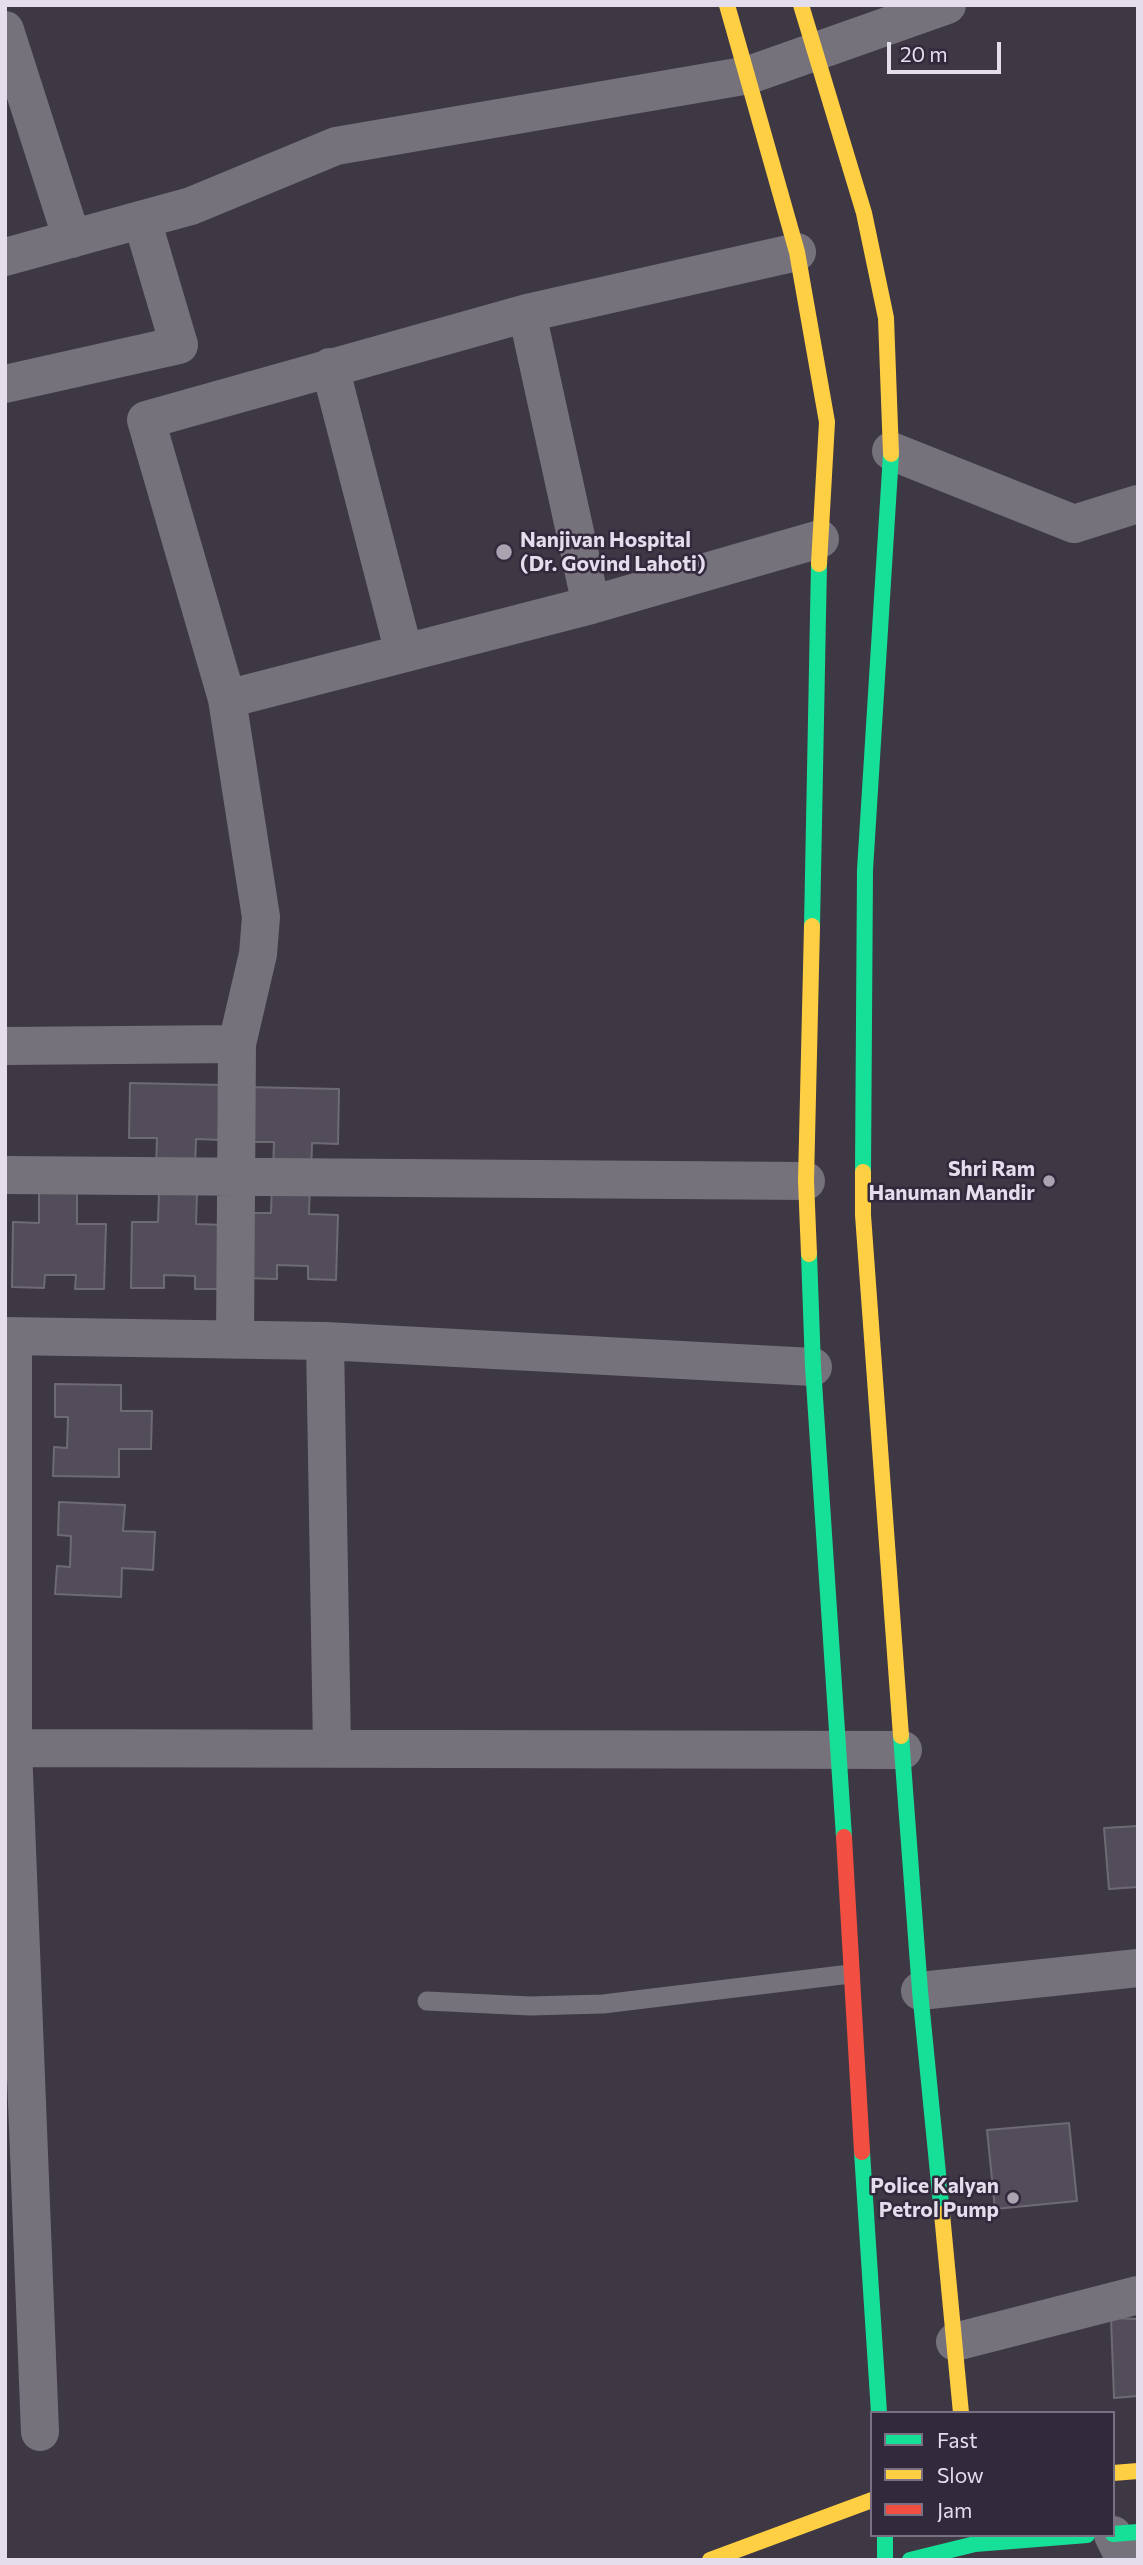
<!DOCTYPE html>
<style>
body{margin:0}
#map{position:relative;width:1143px;height:2565px;overflow:hidden;background:#3d3843;font-family:Commissioner,sans-serif}
canvas{display:block}
.frame{position:absolute;inset:0;border:7px solid #e4deec;pointer-events:none}
.legend{position:absolute;left:870px;top:2411px;width:245px;height:126px;box-sizing:border-box;background:#32293d;border:2px solid #797183;margin:0;padding:9px 12px;list-style:none;font-size:21px;color:#e4deec}
.legend li{display:flex;align-items:center;gap:14px;height:35px}
.legend b{width:35px;border:2px solid #797183}
.scale{position:absolute;left:887px;top:42px;width:114px;height:32px;box-sizing:border-box;border:4px solid #e4deec;border-top:0;padding-left:9px;font-size:21px;line-height:24px;white-space:nowrap;color:#e4deec;-webkit-text-stroke:5px #32293d;paint-order:stroke}
</style>
<div id="map">
<canvas width="1143" height="2565"></canvas>
<div class="frame"></div>
<ul class="legend">
<li><b style="height:9px;background:#16e098"></b>Fast</li>
<li><b style="height:9px;background:#ffcf43"></b>Slow</li>
<li><b style="height:9px;background:#f24e42"></b>Jam</li>
</ul>
<div class="scale">20 m</div>
</div>
<script>
const ctx = document.querySelector('canvas').getContext('2d');
ctx.lineJoin = 'round';
function paint(path, color) {
  ctx.fillStyle = color;
  ctx.fill(path, 'evenodd');
}
function toPath(rows) {
  const path = new Path2D();
  for (const r of rows) {
    path.moveTo(r[0], r[1]);
    for (let i = 2; i < r.length; i += 2) path.lineTo(r[i], r[i + 1]);
  }
  return path;
}
function trace(path, color, width, dash) {
  ctx.strokeStyle = color;
  ctx.lineWidth = width;
  ctx.lineCap = dash ? 'butt' : 'round';
  ctx.setLineDash(dash || []);
  ctx.stroke(path);
}
function label(font, color, halo, rows, align = 'center') {
  ctx.font = font + ' Commissioner,sans-serif';
  ctx.lineWidth = 5;
  ctx.setLineDash([]);
  ctx.textBaseline = 'middle';
  ctx.strokeStyle = halo;
  ctx.fillStyle = color;
  for (const [text, x, y, turn = 0] of rows) {
    ctx.save();
    ctx.translate(x, y);
    ctx.rotate((+turn || 0) * Math.PI / 180);
    ctx.textAlign = isNaN(turn) ? turn : align;
    if (halo) ctx.strokeText(text, 0, 0);
    ctx.fillText(text, 0, 0);
    ctx.restore();
  }
}
const building = toPath([
 [130,1083,223,1085,221,1140,196,1139,195,1170,156,1170,157,1138,129,1138,130,1083],
 [246,1087,339,1089,338,1144,312,1143,311,1174,273,1173,274,1142,245,1142,246,1087],
 [272,1182,310,1183,309,1214,338,1215,336,1280,308,1279,308,1266,277,1265,277,1279,244,1278,245,1213,271,1213,272,1182],
 [39,1192,77,1193,77,1224,106,1224,104,1289,75,1289,76,1275,45,1275,44,1288,12,1287,13,1222,39,1223,39,1192],
 [159,1192,197,1193,196,1224,225,1225,223,1289,195,1289,195,1276,164,1275,164,1288,131,1288,132,1222,158,1222,159,1192],
 [55,1384,121,1385,121,1411,152,1411,151,1449,119,1449,119,1477,53,1476,54,1447,67,1448,68,1417,55,1417,55,1384],
 [59,1502,125,1505,123,1531,155,1532,153,1570,122,1568,121,1597,55,1594,57,1566,70,1567,71,1536,58,1535,59,1502],
 [1138,1826,1138,1887,1109,1889,1104,1828,1138,1826],
 [1069,2123,1077,2201,995,2209,987,2130,1069,2123],
 [1111,2318,1138,2319,1138,2396,1114,2398,1111,2318]
]);
paint(building, '#534c5a');
trace(building, '#6e6a74', 2);
trace(toPath([
 [427,2001,530,2006,603,2004,850,1974]
]), '#76727b', 19);
trace(toPath([
 [5,30,72,239],
 [5,257,191,206,336,146,749,75,947,5],
 [527,313,591,605],
 [330,367,404,653],
 [5,384,179,345,142,220],
 [891,451,1074,524,1138,504],
 [227,699,591,605,820,539],
 [5,1046,237,1044],
 [5,1175,806,1181],
 [5,1336,325,1341,813,1367],
 [13,1337,13,1748,40,2432],
 [235,1340,237,1044,258,954,261,917,227,699,146,420,527,313,797,252],
 [325,1341,332,1748],
 [5,1748,903,1750],
 [920,1991,1138,1968],
 [955,2342,1138,2295],
 [1113,2535,1125,2560]
]), '#76727b', 38);
trace(toPath([
 [812,926,819,564],
 [863,1172,865,870,891,454],
 [809,1254,813,1367,844,1837],
 [901,1736,920,1991,942,2214],
 [862,2152,879,2413],
 [1113,2534,1138,2532],
 [885,2535,885,2560],
 [910,2560,975,2544,1087,2535]
]), '#16e098', 16);
trace(toPath([
 [727,5,797,252,827,422,819,564],
 [801,5,864,213,886,318,891,454],
 [863,1172,863,1215,901,1736],
 [809,1254,806,1181,812,926],
 [942,2214,961,2413],
 [1113,2473,1138,2471],
 [710,2560,872,2500]
]), '#ffcf43', 16);
trace(toPath([
 [844,1837,862,2152]
]), '#f24e42', 16);
for (const [x, y, r, color] of [
 [504,552,9,"#aaa4b1"],
 [1049,1181,7,"#aaa4b1"],
 [1013,2198,7,"#aaa4b1"]
]) {
  const dot = new Path2D();
  dot.arc(x, y, r, 0, 2 * Math.PI);
  ctx.fillStyle = color;
  ctx.fill(dot);
  trace(dot, '#32293d', 2.5);
}
label('bold 21px', '#e4deec', '#32293d', [
 ["Nanjivan Hospital",520,540,"left"],
 ["(Dr. Govind Lahoti)",520,564,"left"],
 ["Shri Ram",1035,1169],
 ["Hanuman Mandir",1035,1193],
 ["Police Kalyan",999,2186],
 ["Petrol Pump",999,2210]
], 'right');
</script>
